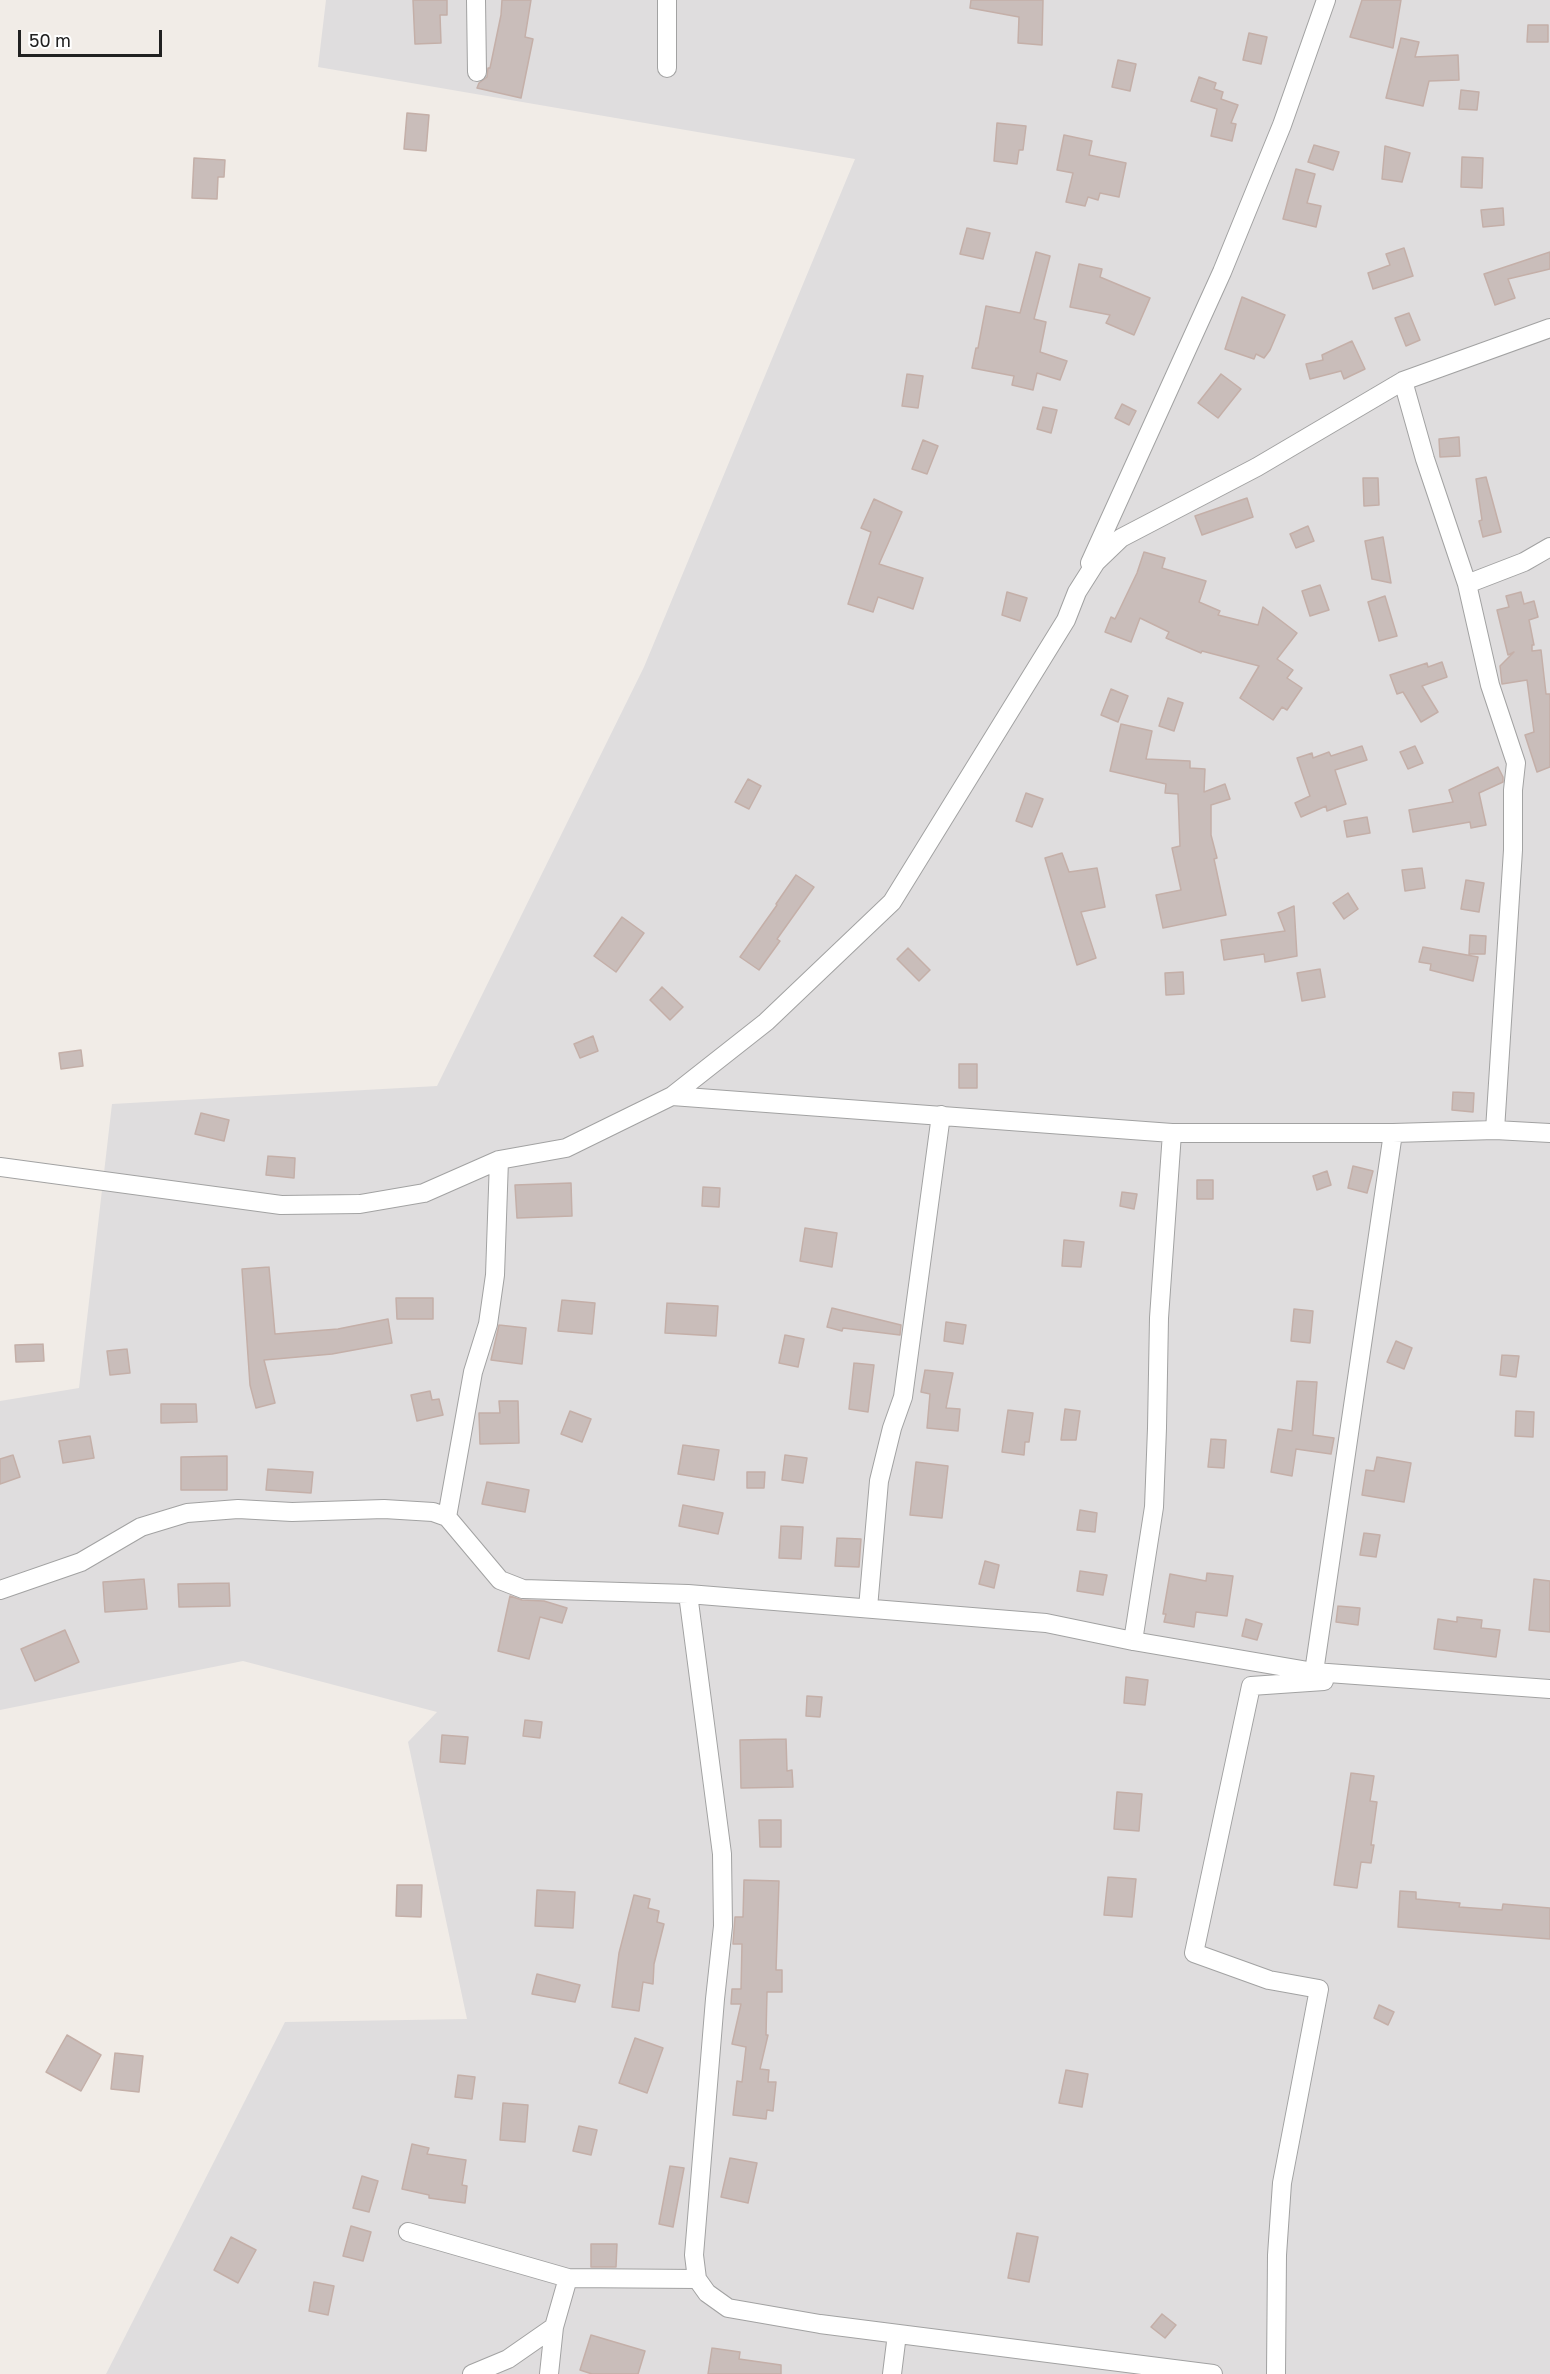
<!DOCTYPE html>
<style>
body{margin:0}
#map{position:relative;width:1550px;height:2374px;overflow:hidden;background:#f1ece7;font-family:"Golos Text",sans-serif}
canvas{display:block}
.scale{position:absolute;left:18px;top:30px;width:144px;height:27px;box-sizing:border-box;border:3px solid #212121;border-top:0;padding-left:8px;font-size:18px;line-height:21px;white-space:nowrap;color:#212121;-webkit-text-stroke:4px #fff;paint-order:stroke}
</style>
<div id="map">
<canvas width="1550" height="2374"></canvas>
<div class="scale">50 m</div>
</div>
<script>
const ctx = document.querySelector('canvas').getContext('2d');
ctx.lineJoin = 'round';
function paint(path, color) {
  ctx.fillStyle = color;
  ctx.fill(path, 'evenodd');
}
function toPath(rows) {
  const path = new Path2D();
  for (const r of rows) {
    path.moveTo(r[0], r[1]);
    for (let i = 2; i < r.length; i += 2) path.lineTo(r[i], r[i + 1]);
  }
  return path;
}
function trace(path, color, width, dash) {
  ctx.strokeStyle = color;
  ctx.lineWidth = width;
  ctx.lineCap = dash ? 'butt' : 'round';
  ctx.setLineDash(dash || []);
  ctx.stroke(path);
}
paint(toPath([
 [326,0,1550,0,1550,2374,106,2374,285,2022,467,2019,408,1742,437,1712,243,1661,0,1710,0,1401,79,1388,112,1104,437,1086,644,667,855,159,318,67]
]), '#dfddde');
const building = toPath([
 [413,0,447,0,447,15,440,15,441,43,415,44,413,0],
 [502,0,531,0,525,37,533,39,521,98,477,88,479,83,487,77,488,68,490,68,501,15,502,0],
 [971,0,1043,0,1042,45,1018,43,1019,17,970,8,971,0],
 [1362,0,1401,0,1393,48,1350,37,1362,0],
 [1528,25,1548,25,1548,42,1527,42,1528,25],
 [1249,33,1267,37,1261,64,1243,60,1249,33],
 [1401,38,1419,42,1415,57,1458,55,1459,80,1429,81,1423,106,1386,98,1401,38],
 [1118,60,1136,64,1130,91,1112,87,1118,60],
 [1199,77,1216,83,1214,89,1223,92,1221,99,1238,105,1231,123,1236,124,1232,141,1211,136,1217,109,1191,101,1199,77],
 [1461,90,1479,92,1477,110,1459,109,1461,90],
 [407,113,429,115,426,151,404,149,407,113],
 [997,123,1026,126,1023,150,1019,150,1017,164,994,161,997,123],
 [1064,135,1092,141,1089,155,1126,163,1119,197,1100,193,1098,200,1088,197,1085,206,1066,202,1073,173,1057,170,1064,135],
 [1314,145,1339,152,1333,170,1308,162,1314,145],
 [1385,146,1410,153,1402,182,1382,179,1385,146],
 [1462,157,1483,158,1482,188,1461,187,1462,157],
 [194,158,225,160,224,177,218,177,217,199,192,198,194,158],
 [1296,169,1315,174,1307,203,1321,206,1316,227,1283,219,1296,169],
 [1503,208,1504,225,1483,227,1481,210,1503,208],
 [967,228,990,233,983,259,960,254,967,228],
 [1404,248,1413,276,1373,289,1368,273,1390,265,1386,254,1404,248],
 [1036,252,1050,256,1034,319,1046,322,1040,352,1067,361,1060,380,1037,373,1033,390,1012,385,1014,376,972,368,976,348,978,348,986,306,1020,313,1036,252],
 [1550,252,1550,269,1508,279,1515,298,1495,305,1484,274,1550,252],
 [1079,264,1102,269,1100,277,1150,298,1134,335,1106,323,1110,315,1070,307,1079,264],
 [1242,297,1285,315,1270,350,1264,358,1256,354,1254,359,1225,349,1242,297],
 [1409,313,1420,340,1406,346,1395,318,1409,313],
 [1352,341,1365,369,1344,379,1341,371,1310,379,1306,364,1323,360,1322,355,1352,341],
 [907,374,923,376,918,408,902,406,907,374],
 [1221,374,1241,389,1218,418,1198,403,1221,374],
 [1122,404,1136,411,1129,425,1115,418,1122,404],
 [1043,407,1057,410,1051,433,1037,429,1043,407],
 [1459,437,1460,456,1440,457,1439,439,1459,437],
 [923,440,938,446,927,474,912,469,923,440],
 [1486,477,1501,532,1483,537,1479,521,1482,520,1476,479,1486,477],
 [1363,478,1378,478,1379,505,1364,506,1363,478],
 [1247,498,1253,517,1202,535,1195,516,1247,498],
 [874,499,902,512,879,564,923,578,913,609,878,597,873,612,848,604,871,532,861,528,874,499],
 [1308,526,1314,541,1296,548,1290,534,1308,526],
 [1383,537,1391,583,1372,579,1365,541,1383,537],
 [1144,552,1165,558,1162,568,1206,581,1199,602,1220,611,1218,615,1258,625,1263,607,1297,633,1277,659,1293,670,1287,678,1302,688,1287,710,1282,707,1273,720,1240,698,1259,666,1202,651,1201,653,1166,638,1169,632,1140,618,1131,642,1105,632,1111,617,1115,619,1137,573,1144,552],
 [1320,585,1329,610,1310,616,1302,591,1320,585],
 [1007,592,1027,598,1020,621,1002,615,1007,592],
 [1521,592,1524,604,1534,601,1538,617,1529,620,1534,645,1532,645,1532,651,1541,650,1546,694,1550,694,1550,767,1537,772,1525,735,1534,732,1527,680,1502,684,1500,666,1514,652,1508,655,1497,610,1509,607,1506,596,1521,592],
 [1385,596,1397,636,1379,641,1368,602,1385,596],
 [1442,662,1447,677,1422,686,1438,712,1421,722,1403,692,1397,694,1390,675,1427,663,1428,667,1442,662],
 [1111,689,1128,696,1118,722,1101,715,1111,689],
 [1168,698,1183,703,1174,731,1159,726,1168,698],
 [1121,724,1152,731,1146,759,1190,761,1190,768,1205,769,1204,792,1225,784,1230,799,1211,805,1211,835,1217,858,1214,859,1226,915,1163,928,1156,895,1181,890,1172,848,1180,846,1178,794,1165,793,1166,784,1110,771,1121,724],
 [1362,746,1367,760,1335,770,1346,804,1327,811,1326,806,1301,817,1295,803,1310,796,1297,758,1312,753,1313,758,1329,752,1331,756,1362,746],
 [1415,746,1423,763,1408,769,1400,752,1415,746],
 [1498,767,1503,777,1503,782,1479,793,1486,825,1471,828,1470,822,1413,832,1409,810,1453,802,1449,790,1498,767],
 [748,779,761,786,749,809,735,802,748,779],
 [1026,793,1043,799,1032,827,1016,821,1026,793],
 [1367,817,1370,833,1347,837,1344,821,1367,817],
 [1062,853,1069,872,1097,868,1105,907,1081,912,1096,958,1077,965,1045,858,1062,853],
 [1422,868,1425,888,1405,891,1402,870,1422,868],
 [796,875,814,887,777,939,780,941,759,970,740,957,777,905,776,904,796,875],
 [1466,880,1484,883,1479,912,1461,909,1466,880],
 [1348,893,1358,909,1344,919,1333,903,1348,893],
 [1294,906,1297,956,1265,962,1264,954,1224,960,1221,940,1285,931,1278,913,1294,906],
 [622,917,644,933,616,972,594,956,622,917],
 [1470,935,1486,936,1485,954,1469,954,1470,935],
 [1423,947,1478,957,1473,981,1430,970,1431,964,1419,962,1423,947],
 [908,948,930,970,919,981,897,959,908,948],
 [1320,969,1325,997,1302,1001,1297,973,1320,969],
 [1183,972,1184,994,1166,995,1165,973,1183,972],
 [662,987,683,1007,670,1020,650,1000,662,987],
 [593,1036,598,1051,580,1058,574,1044,593,1036],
 [81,1050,83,1066,61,1069,59,1053,81,1050],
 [959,1064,977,1064,977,1088,959,1088,959,1064],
 [1453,1092,1474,1093,1473,1112,1452,1110,1453,1092],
 [201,1113,229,1120,224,1141,195,1134,201,1113],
 [268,1156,295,1158,294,1178,266,1175,268,1156],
 [1353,1166,1373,1171,1367,1193,1348,1188,1353,1166],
 [1327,1171,1331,1185,1317,1190,1313,1176,1327,1171],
 [1197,1180,1213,1180,1213,1199,1197,1199,1197,1180],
 [571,1183,572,1216,517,1218,515,1185,571,1183],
 [703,1187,720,1188,719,1207,702,1206,703,1187],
 [1122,1192,1137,1194,1134,1209,1120,1206,1122,1192],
 [805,1228,837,1233,832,1267,800,1261,805,1228],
 [1064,1240,1084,1242,1081,1267,1062,1266,1064,1240],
 [269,1267,275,1334,338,1329,388,1319,392,1343,332,1354,264,1360,275,1403,256,1408,250,1385,242,1269,269,1267],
 [396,1298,433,1298,433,1319,397,1319,396,1298],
 [562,1300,595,1303,592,1334,558,1331,562,1300],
 [667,1303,718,1306,716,1336,665,1333,667,1303],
 [832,1308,901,1325,900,1335,843,1328,842,1331,827,1327,832,1308],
 [1294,1309,1313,1311,1310,1343,1291,1341,1294,1309],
 [946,1322,966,1325,963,1344,944,1341,946,1322],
 [499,1325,526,1328,522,1364,491,1360,499,1325],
 [785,1335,804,1339,798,1367,779,1363,785,1335],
 [1396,1341,1412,1348,1404,1369,1387,1362,1396,1341],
 [43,1344,44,1361,16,1362,15,1345,43,1344],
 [127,1349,130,1373,110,1375,107,1351,127,1349],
 [1502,1355,1519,1356,1516,1377,1500,1375,1502,1355],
 [854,1363,874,1365,868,1412,849,1409,854,1363],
 [925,1370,953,1373,946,1408,960,1409,958,1431,927,1428,930,1394,921,1392,925,1370],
 [1297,1381,1317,1382,1313,1435,1334,1438,1331,1454,1296,1449,1292,1476,1271,1472,1278,1429,1292,1431,1297,1381],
 [430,1391,432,1400,439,1399,443,1415,417,1421,411,1395,430,1391],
 [499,1401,518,1401,519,1443,480,1444,479,1413,500,1413,499,1401],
 [161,1404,196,1404,197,1422,161,1423,161,1404],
 [1065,1409,1080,1411,1076,1440,1061,1440,1065,1409],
 [1008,1410,1033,1413,1029,1442,1025,1442,1024,1455,1002,1452,1008,1410],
 [570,1411,591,1419,582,1442,561,1434,570,1411],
 [1516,1411,1534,1412,1533,1437,1515,1436,1516,1411],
 [90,1436,94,1458,63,1463,59,1441,90,1436],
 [1211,1439,1226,1440,1224,1468,1208,1467,1211,1439],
 [683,1445,719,1450,714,1480,678,1474,683,1445],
 [13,1455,20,1477,0,1484,0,1459,13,1455],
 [785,1455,807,1458,803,1483,782,1480,785,1455],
 [227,1456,227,1490,181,1490,181,1457,227,1456],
 [1377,1457,1411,1463,1404,1502,1362,1495,1366,1470,1374,1471,1377,1457],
 [916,1462,948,1466,942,1518,910,1515,916,1462],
 [268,1469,313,1472,311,1493,266,1490,268,1469],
 [747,1472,765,1472,764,1488,747,1488,747,1472],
 [487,1482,529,1490,525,1512,482,1504,487,1482],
 [683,1505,723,1513,718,1534,679,1526,683,1505],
 [1080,1510,1097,1513,1095,1532,1077,1530,1080,1510],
 [781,1526,803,1527,801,1559,779,1558,781,1526],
 [1364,1533,1380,1535,1376,1557,1360,1555,1364,1533],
 [837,1538,861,1539,859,1567,835,1566,837,1538],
 [985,1561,999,1565,994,1588,979,1584,985,1561],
 [1080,1571,1107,1575,1103,1595,1077,1591,1080,1571],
 [1207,1573,1233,1576,1227,1616,1196,1612,1194,1627,1164,1622,1166,1614,1163,1614,1170,1574,1206,1581,1207,1573],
 [144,1579,147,1609,105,1612,103,1582,144,1579],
 [1534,1579,1550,1581,1550,1632,1529,1630,1534,1579],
 [229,1583,230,1606,179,1607,178,1584,229,1583],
 [510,1596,522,1600,544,1601,567,1608,562,1623,540,1617,529,1659,498,1651,510,1596],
 [1338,1606,1360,1608,1358,1625,1336,1622,1338,1606],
 [1457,1617,1482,1620,1481,1628,1500,1630,1496,1657,1434,1649,1438,1619,1457,1622,1457,1617],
 [1246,1619,1262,1624,1257,1640,1242,1636,1246,1619],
 [65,1630,79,1662,35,1681,21,1649,65,1630],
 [1126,1677,1148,1680,1145,1705,1124,1703,1126,1677],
 [807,1696,822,1697,820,1717,806,1716,807,1696],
 [525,1720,542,1722,540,1738,523,1736,525,1720],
 [442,1735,468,1737,465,1764,440,1762,442,1735],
 [786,1739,787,1771,792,1770,793,1787,741,1788,740,1740,786,1739],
 [1351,1773,1374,1776,1370,1801,1377,1802,1371,1845,1374,1845,1371,1863,1361,1862,1357,1888,1334,1885,1351,1773],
 [1117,1792,1142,1794,1139,1831,1114,1829,1117,1792],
 [759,1820,781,1820,781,1847,760,1847,759,1820],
 [1108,1877,1136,1879,1132,1917,1104,1915,1108,1877],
 [744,1880,779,1881,776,1970,782,1970,782,1992,767,1992,766,2035,768,2035,760,2069,769,2070,768,2082,776,2082,773,2111,767,2110,766,2119,733,2115,737,2081,742,2082,746,2047,732,2044,741,2004,731,2004,732,1989,741,1989,742,1944,733,1944,735,1917,743,1917,744,1880],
 [397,1885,422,1885,421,1917,396,1916,397,1885],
 [537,1890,575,1892,573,1928,535,1926,537,1890],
 [1400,1891,1416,1892,1416,1899,1460,1903,1459,1907,1502,1910,1503,1904,1550,1908,1550,1939,1398,1927,1400,1891],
 [634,1895,650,1899,648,1908,659,1911,657,1922,664,1924,654,1964,653,1984,643,1982,639,2011,612,2007,619,1953,634,1895],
 [537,1974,580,1985,575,2002,532,1994,537,1974],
 [1379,2005,1394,2012,1388,2025,1374,2018,1379,2005],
 [67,2035,101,2055,81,2091,46,2072,67,2035],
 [635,2038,663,2048,647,2093,619,2083,635,2038],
 [115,2053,143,2056,139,2092,111,2089,115,2053],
 [1066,2070,1088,2074,1082,2107,1059,2103,1066,2070],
 [458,2075,475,2077,472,2099,455,2097,458,2075],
 [503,2103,528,2105,525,2142,500,2140,503,2103],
 [579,2126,597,2130,591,2155,573,2151,579,2126],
 [412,2144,429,2148,427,2154,466,2160,462,2185,467,2186,465,2203,429,2198,429,2195,402,2189,412,2144],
 [730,2158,757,2163,748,2203,721,2197,730,2158],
 [670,2166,684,2168,673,2227,659,2224,670,2166],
 [362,2176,378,2181,369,2212,353,2208,362,2176],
 [351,2226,371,2232,363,2261,343,2256,351,2226],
 [1017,2233,1038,2237,1029,2282,1008,2278,1017,2233],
 [231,2237,256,2250,238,2283,214,2270,231,2237],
 [591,2244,617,2244,616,2267,591,2267,591,2244],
 [314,2282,334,2286,328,2315,309,2311,314,2282],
 [1162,2314,1176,2325,1165,2338,1151,2327,1162,2314],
 [591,2335,645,2351,638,2374,592,2374,580,2370,591,2335],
 [712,2348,740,2352,739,2359,781,2365,781,2374,708,2374,712,2348]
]);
paint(building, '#c9bdba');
trace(building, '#c4afa8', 1.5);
const street = toPath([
 [476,0,477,72],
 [667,0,667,68],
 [1403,381,1425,459,1467,584,1490,685,1516,763,1513,790,1513,850,1495,1130],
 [1090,563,1222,272,1282,125,1326,0],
 [1467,584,1524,562,1550,547],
 [672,1096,1172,1133,1393,1133,1495,1130,1550,1133],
 [0,1167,281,1205,360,1204,424,1193,499,1160,566,1148,672,1096,766,1022,892,902,1066,620,1077,592,1096,562,1121,538,1257,467,1403,381,1550,328],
 [447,1517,473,1372,488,1324,495,1275,499,1160],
 [0,1590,81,1562,141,1527,187,1513,238,1509,292,1512,384,1509,433,1512,447,1517,500,1580,523,1589,688,1594,1046,1623,1133,1641,1314,1672,1550,1689],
 [688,1594,722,1854,723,1926,715,1999,694,2255,697,2279,707,2293,728,2308,820,2324,1213,2374],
 [868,1608,879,1481,892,1428,903,1397,941,1115],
 [1133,1641,1154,1507,1157,1428,1159,1318,1172,1133],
 [1314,1672,1393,1133],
 [408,2232,568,2278,697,2279],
 [472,2374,508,2359,554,2327],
 [549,2374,554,2327,568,2278],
 [892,2374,897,2334],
 [1276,2374,1277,2255,1282,2183,1319,1989,1269,1980,1194,1953,1251,1686,1324,1681]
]);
trace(street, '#a2a2a2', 20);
trace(street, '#fff', 18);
</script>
